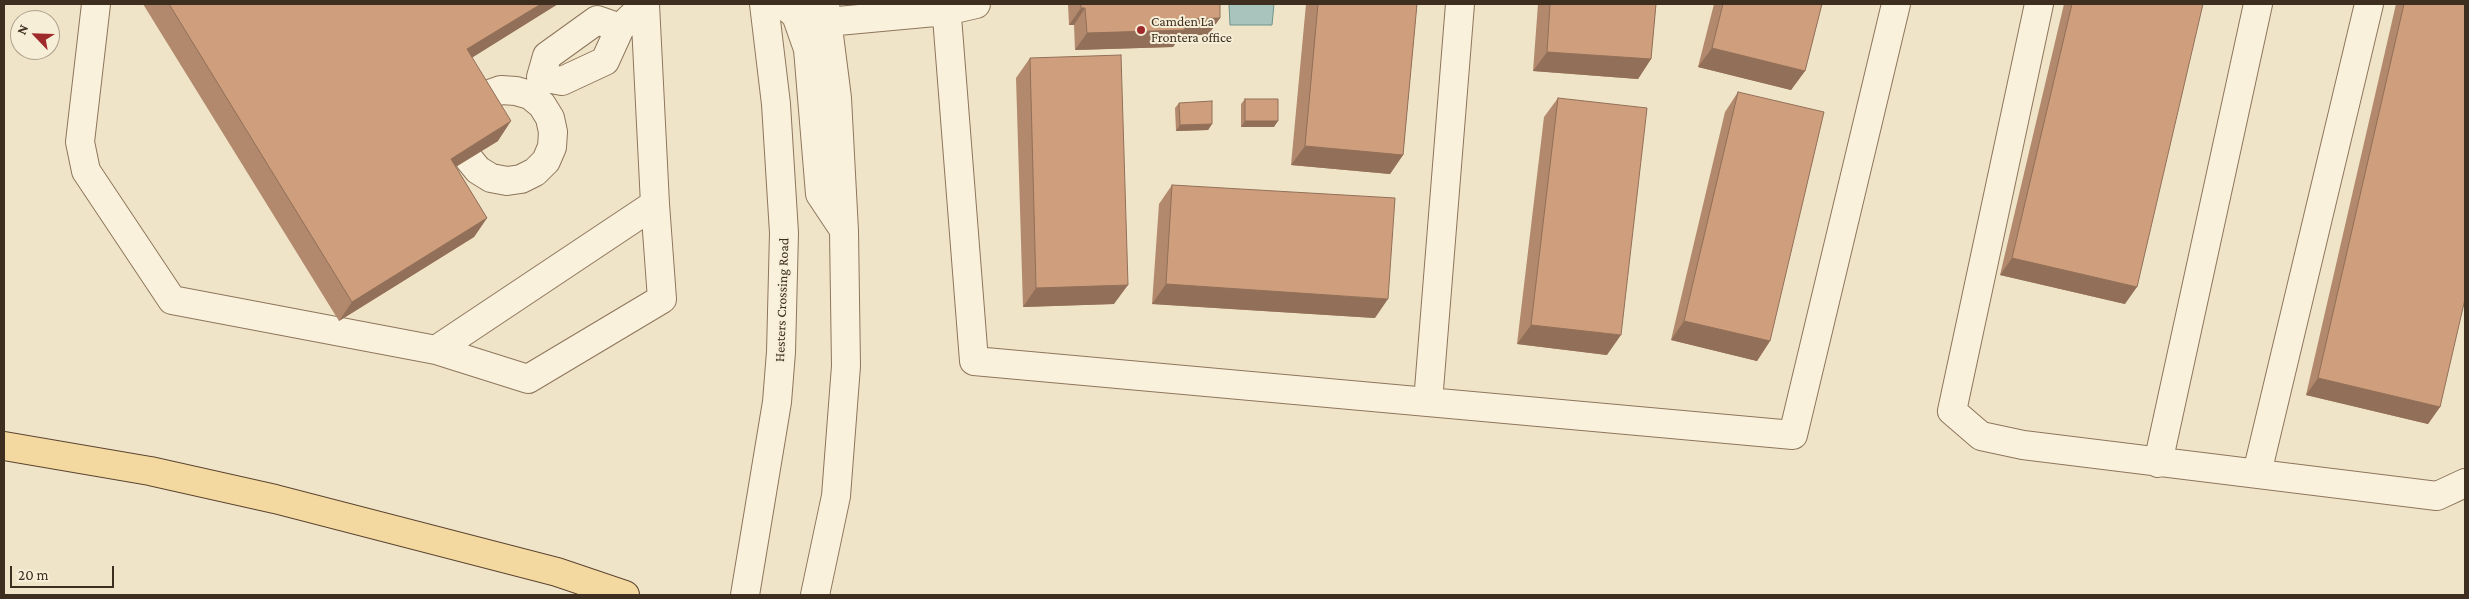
<!DOCTYPE html>
<style>
body{margin:0}
#map{position:relative;width:2469px;height:599px;overflow:hidden;background:#f0e4c8;font-family:"Crimson Pro",serif}
canvas{display:block}
.frame{position:absolute;inset:0;border:5px solid #3d2e20;pointer-events:none}
.north{position:absolute;left:10px;top:10px;width:50px;height:50px;box-sizing:border-box;background:#f7eed8;border:1px solid #ada18e;border-radius:50%;rotate:294deg;font-size:14px;font-weight:700;line-height:20px;text-align:center;color:#3d2e20}
.north::after{content:'';display:block;margin:auto;width:18px;height:22px;background:#9e2a2b;clip-path:polygon(50% 0,100% 100%,50% 72%,0 100%)}
.scale{position:absolute;left:10px;top:566px;width:104px;height:22px;box-sizing:border-box;border:2px solid #3d2e20;border-top:0;padding-left:6px;font-size:15px;line-height:18px;white-space:nowrap;color:#3d2e20;-webkit-text-stroke:4px #f7eed8;paint-order:stroke}
</style>
<div id="map">
<canvas width="2469" height="599"></canvas>
<div class="frame"></div>
<div class="north">N</div>
<div class="scale">20 m</div>
</div>
<script>
const ctx = document.querySelector('canvas').getContext('2d');
ctx.lineJoin = 'round';
function paint(path, color) {
  ctx.fillStyle = color;
  ctx.fill(path, 'evenodd');
}
function toPath(rows) {
  const path = new Path2D();
  for (const r of rows) {
    path.moveTo(r[0], r[1]);
    for (let i = 2; i < r.length; i += 2) path.lineTo(r[i], r[i + 1]);
  }
  return path;
}
function trace(path, color, width, dash) {
  ctx.strokeStyle = color;
  ctx.lineWidth = width;
  ctx.lineCap = dash ? 'butt' : 'round';
  ctx.setLineDash(dash || []);
  ctx.stroke(path);
}
function label(font, color, halo, rows, align = 'center') {
  ctx.font = font + ' "Crimson Pro",serif';
  ctx.lineWidth = 4;
  ctx.setLineDash([]);
  ctx.textBaseline = 'middle';
  ctx.strokeStyle = halo;
  ctx.fillStyle = color;
  for (const [text, x, y, turn = 0] of rows) {
    ctx.save();
    ctx.translate(x, y);
    ctx.rotate((+turn || 0) * Math.PI / 180);
    ctx.textAlign = isNaN(turn) ? turn : align;
    if (halo) ctx.strokeText(text, 0, 0);
    ctx.fillText(text, 0, 0);
    ctx.restore();
  }
}
const water = toPath([
 [1229,4,1274,4,1272,25,1230,25,1229,4]
]);
paint(water, '#a9c4bc');
trace(water, '#6f938a', 1);
const minor = toPath([
 [96,4,80,142,86,171,172,300,436,350,655,204,645,4],
 [783,4,796,15,808,49,820,194,844,230],
 [946,4,974,361,1793,435,1896,4],
 [2039,4,1952,411,1981,436,2023,445,2437,496,2465,483],
 [811,13,827,22,946,11,976,4],
 [620,28,597,20,547,56,541,77,562,81,605,61,620,28,645,4],
 [469,159,478,170,491,178,507,181,521,179,535,172,546,161,552,147,553,132,550,118,542,105,530,95,516,91,501,90,487,95,475,104],
 [436,350,528,379,662,299,655,204],
 [1428,402,1460,4],
 [2158,463,2258,4],
 [2257,473,2369,4],
 [745,595,777,402,781,352,784,233,776,104,764,4],
 [815,595,836,496,846,366,844,231,837,98,825,4]
]);
const major = toPath([
 [4,446,150,471,275,499,557,572,625,595]
]);
trace(minor, '#8d765c', 30);
trace(major, '#5b4430', 30);
trace(minor, '#faf1dc', 28);
trace(major, '#f3d9a0', 28);
paint(toPath([
 [143,4,558,4,472,57,498,141,456,167,487,218,474,237,339,321],
 [1068,4,1220,4,1220,18,1208,35,1181,35,1173,47,1075,50,1074,25,1069,25],
 [1306,4,1417,4,1403,155,1390,174,1291,165],
 [1538,4,1656,4,1651,59,1638,79,1533,71],
 [1714,4,1822,4,1805,71,1791,90,1698,67],
 [2064,4,2203,4,2125,304,2000,275],
 [2396,4,2465,4,2440,407,2428,424,2306,395],
 [1030,58,1114,304,1023,307,1016,78],
 [1738,92,1770,341,1757,361,1671,340,1725,112],
 [1558,98,1607,355,1517,344,1544,117],
 [1245,99,1274,127,1241,127,1241,104],
 [1179,103,1212,124,1208,130,1176,131,1175,108],
 [1172,185,1375,318,1152,304,1159,204]
]), '#b2896c');
paint(toPath([
 [541,4,558,4,454,69,467,49],
 [1081,8,1085,8,1074,25,1069,25],
 [1220,18,1208,35,1181,35,1173,47,1075,50,1087,33,1185,19],
 [1712,48,1805,71,1791,90,1698,67],
 [1547,52,1651,59,1638,79,1533,71],
 [511,121,498,141,437,178,451,159],
 [1245,121,1278,121,1274,127,1241,127],
 [1212,124,1208,130,1176,131,1180,125],
 [1305,146,1403,155,1390,174,1291,165],
 [487,218,474,237,339,321,352,302],
 [2012,258,2137,287,2125,304,2000,275],
 [1166,284,1388,299,1375,318,1152,304],
 [1128,285,1114,304,1023,307,1036,288],
 [1684,321,1770,341,1757,361,1671,340],
 [1531,325,1621,335,1607,355,1517,344],
 [2318,378,2440,407,2428,424,2306,395]
]), '#916f58');
const building = toPath([
 [169,4,541,4,467,49,511,121,451,159,487,218,352,302,169,4],
 [1081,4,1220,4,1220,18,1185,19,1185,30,1087,33,1085,8,1081,8,1081,4],
 [1318,4,1417,4,1403,155,1305,146,1318,4],
 [1550,4,1656,4,1651,59,1547,52,1550,4],
 [1723,4,1822,4,1805,71,1712,48,1723,4],
 [2072,4,2203,4,2137,287,2012,258,2072,4],
 [2404,4,2465,4,2465,299,2440,407,2318,378,2404,4],
 [1121,55,1128,285,1036,288,1030,58,1121,55],
 [1738,92,1824,112,1770,341,1684,321,1738,92],
 [1558,98,1647,108,1621,335,1531,325,1558,98],
 [1245,99,1278,99,1278,121,1245,121,1245,99],
 [1212,101,1212,124,1180,125,1179,103,1212,101],
 [1172,185,1395,198,1388,299,1166,284,1172,185]
]);
paint(building, '#cf9f7d');
trace(building, '#916f58', 1);
for (const [x, y, r, color] of [
 [1141,30,5,"#9e2a2b"]
]) {
  const dot = new Path2D();
  dot.arc(x, y, r, 0, 2 * Math.PI);
  ctx.fillStyle = color;
  ctx.fill(dot);
  trace(dot, '#f7eed8', 2);
}
label('14px', '#3d2e20', '#f7eed8', [
 ["Camden La",1151,22],
 ["Frontera office",1151,38]
], 'left');
label('14px', '#3d2e20', '#f7eed8', [
 ["Hesters Crossing Road",782,300,-88]
]);
</script>
